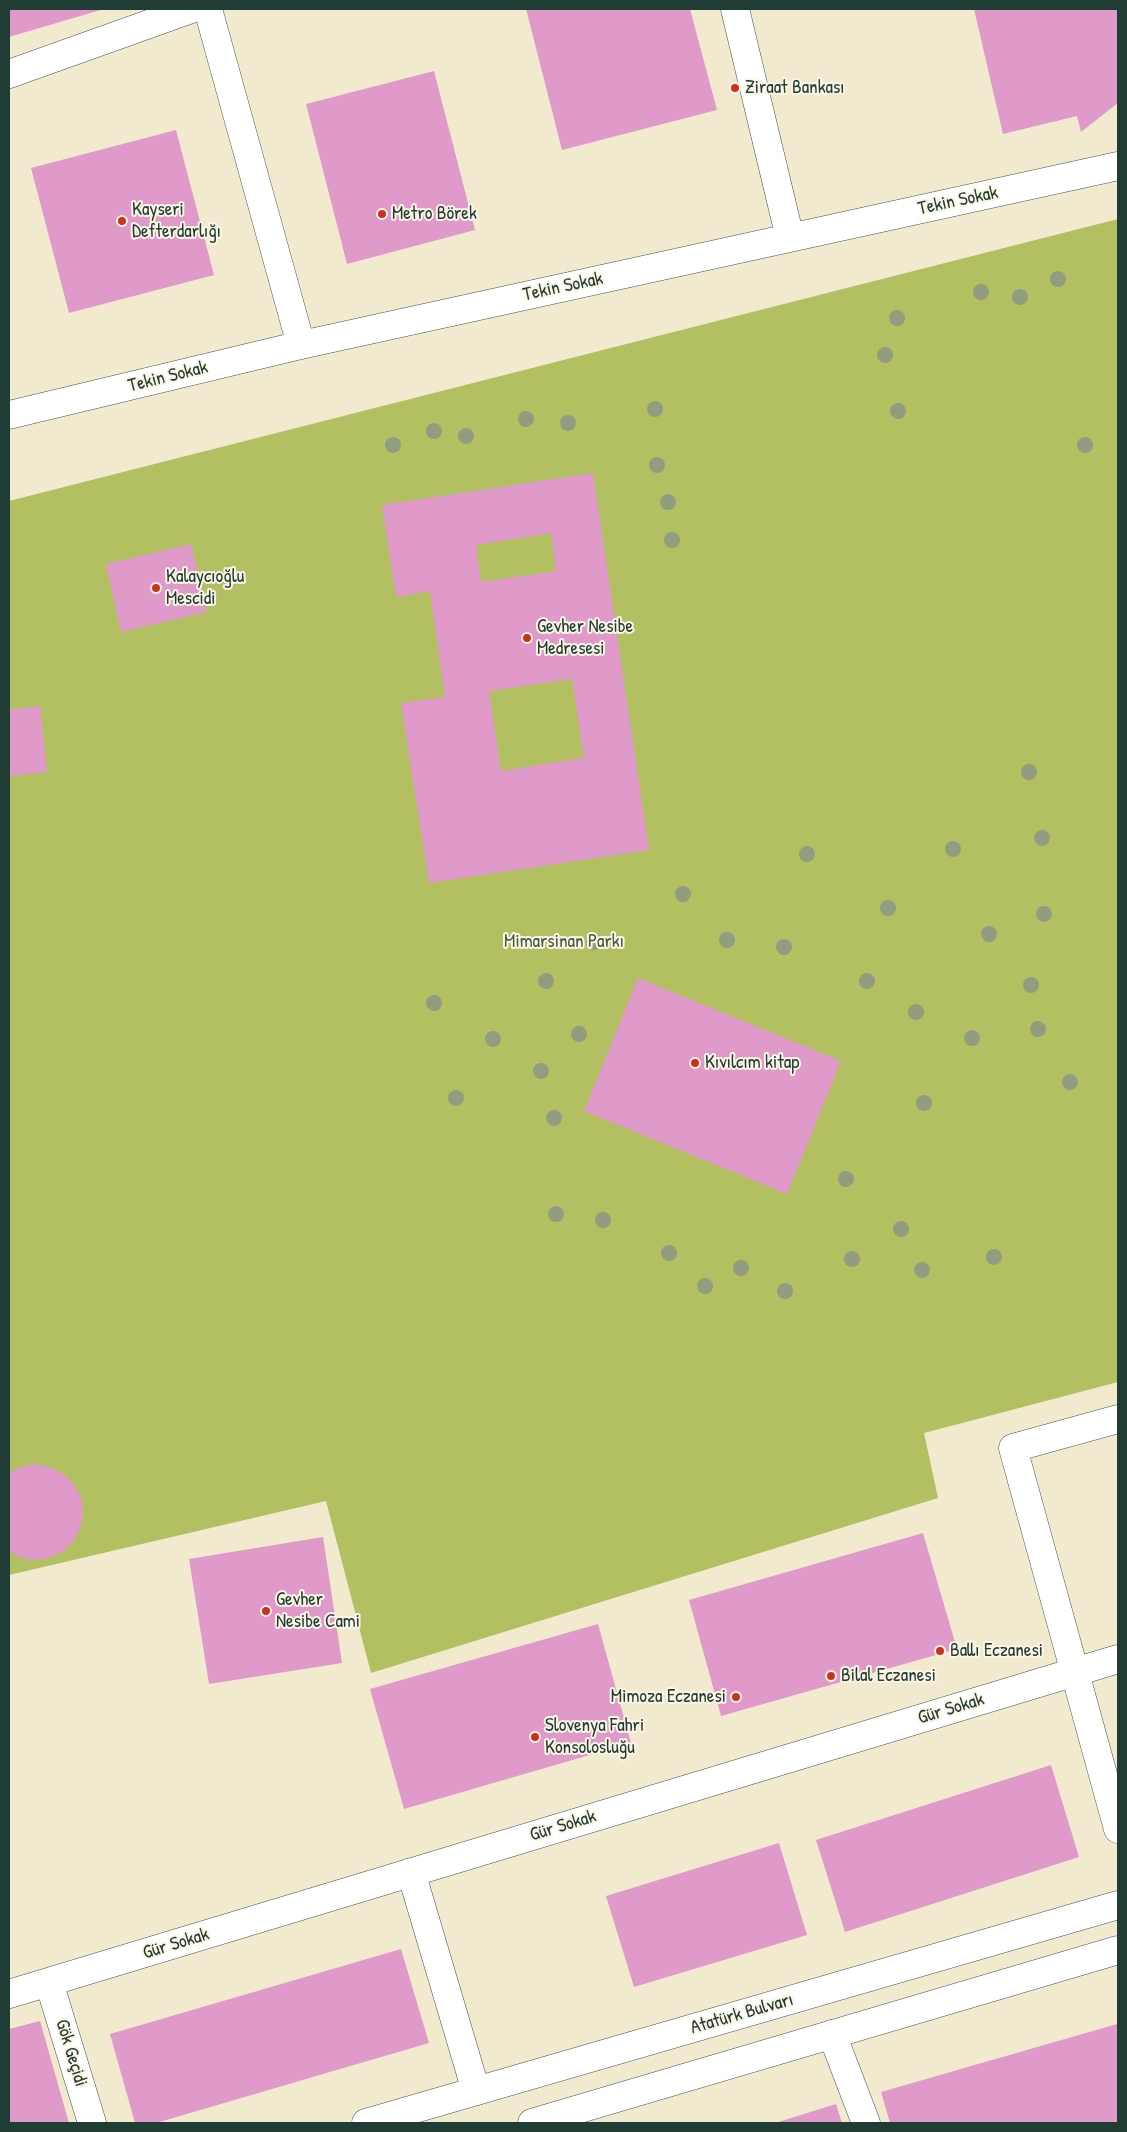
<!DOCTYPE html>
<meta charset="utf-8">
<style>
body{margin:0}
#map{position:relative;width:1127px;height:2132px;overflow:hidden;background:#f2eacf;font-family:"Patrick Hand",sans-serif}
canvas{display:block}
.frame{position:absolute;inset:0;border:10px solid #1f3d34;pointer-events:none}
</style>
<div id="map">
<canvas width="1127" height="2132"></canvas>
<div class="frame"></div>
</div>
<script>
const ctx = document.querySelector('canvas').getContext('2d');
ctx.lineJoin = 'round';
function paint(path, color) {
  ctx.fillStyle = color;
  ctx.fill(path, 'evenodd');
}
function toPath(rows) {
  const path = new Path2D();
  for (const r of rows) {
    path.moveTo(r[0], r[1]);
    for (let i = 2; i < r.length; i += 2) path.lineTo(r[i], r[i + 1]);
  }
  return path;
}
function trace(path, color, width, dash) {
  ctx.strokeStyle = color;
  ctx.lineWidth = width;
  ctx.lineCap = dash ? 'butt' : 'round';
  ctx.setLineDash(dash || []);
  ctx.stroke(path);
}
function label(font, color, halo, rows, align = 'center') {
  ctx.font = font + ' "Patrick Hand",sans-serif';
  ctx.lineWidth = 4;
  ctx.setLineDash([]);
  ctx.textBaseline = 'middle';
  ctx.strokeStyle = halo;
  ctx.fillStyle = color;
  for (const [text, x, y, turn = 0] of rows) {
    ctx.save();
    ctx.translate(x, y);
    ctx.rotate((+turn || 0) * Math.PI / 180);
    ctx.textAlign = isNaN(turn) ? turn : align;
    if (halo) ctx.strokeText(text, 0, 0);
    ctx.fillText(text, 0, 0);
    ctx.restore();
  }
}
paint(toPath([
 [1118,219,1118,1382,924,1433,938,1498,371,1673,326,1501,9,1575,9,501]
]), '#b2c062');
paint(toPath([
 [9,9,104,9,9,37],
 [526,9,690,9,717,110,562,150],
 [974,9,1118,9,1118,103,1081,132,1077,116,1003,134],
 [434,71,475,230,347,264,306,104],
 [176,130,214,275,69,313,31,168],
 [593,473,649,850,429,883,401,703,445,697,430,591,396,597,382,505],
 [551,533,556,571,481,582,476,545],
 [572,679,584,758,501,771,489,691],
 [191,544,207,612,121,632,106,564],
 [40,706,47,772,9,776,9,710],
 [638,978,841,1061,787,1194,584,1111],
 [37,1464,52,1468,65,1475,75,1486,82,1500,83,1514,80,1529,73,1542,62,1552,49,1558,33,1560,19,1557,9,1551,9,1473,23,1466],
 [923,1533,957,1649,721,1716,689,1600],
 [323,1537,342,1663,209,1684,189,1559],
 [598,1624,631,1743,404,1809,370,1689],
 [1051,1765,1079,1857,845,1932,816,1840],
 [779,1843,807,1935,634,1987,606,1896],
 [401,1949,429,2043,156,2123,135,2123,110,2034],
 [40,2021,69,2123,9,2123,9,2029],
 [1117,2024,1118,2123,890,2123,881,2092],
 [836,2104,842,2123,775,2123]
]), '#df9aca');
const street = toPath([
 [208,9,301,345],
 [735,9,790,238],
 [9,74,191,9],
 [9,415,301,345,1118,166],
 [1118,1419,1013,1448,1118,1829],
 [411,1872,476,2091],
 [49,1982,92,2123],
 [9,1994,1118,1659],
 [832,2034,866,2123]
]);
const primary = toPath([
 [366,2123,1118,1905],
 [532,2123,1118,1950]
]);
trace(street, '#3f574b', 29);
trace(primary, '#3f574b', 29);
trace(street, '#fff', 28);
trace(primary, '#fff', 28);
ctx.fillStyle = '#929d80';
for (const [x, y] of [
 [1058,279],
 [981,292],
 [1020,297],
 [897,318],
 [885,355],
 [655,409],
 [898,411],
 [526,419],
 [568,423],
 [434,431],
 [466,436],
 [393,445],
 [1085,445],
 [657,465],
 [668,502],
 [672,540],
 [1029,772],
 [1042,838],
 [953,849],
 [807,854],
 [683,894],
 [888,908],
 [1044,914],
 [989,934],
 [727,940],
 [594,942],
 [784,947],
 [546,981],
 [867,981],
 [1031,985],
 [434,1003],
 [916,1012],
 [1038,1029],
 [579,1034],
 [972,1038],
 [493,1039],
 [541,1071],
 [1070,1082],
 [456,1098],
 [924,1103],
 [554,1118],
 [846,1179],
 [556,1214],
 [603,1220],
 [901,1229],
 [669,1253],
 [994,1257],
 [852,1259],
 [741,1268],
 [922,1270],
 [705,1286],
 [785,1291]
]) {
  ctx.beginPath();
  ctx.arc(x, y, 8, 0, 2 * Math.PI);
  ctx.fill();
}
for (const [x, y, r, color] of [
 [735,88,5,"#c8321e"],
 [382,214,5,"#c8321e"],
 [122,221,5,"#c8321e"],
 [156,588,5,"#c8321e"],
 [527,638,5,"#c8321e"],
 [695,1063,5,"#c8321e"],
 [266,1611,5,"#c8321e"],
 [940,1651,5,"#c8321e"],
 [831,1676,5,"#c8321e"],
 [736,1697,5,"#c8321e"],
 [535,1737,5,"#c8321e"]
]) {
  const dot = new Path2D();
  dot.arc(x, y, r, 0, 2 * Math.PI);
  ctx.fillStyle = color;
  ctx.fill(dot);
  trace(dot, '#fcf5e5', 2);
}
label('19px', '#1f3d34', '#fcf5e5', [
 ["Ziraat Bankası",745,88],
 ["Kayseri",132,210],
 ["Defterdarlığı",132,232],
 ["Metro Börek",392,214],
 ["Kalaycıoğlu",166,577],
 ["Mescidi",166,599],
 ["Gevher Nesibe",537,627],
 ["Medresesi",537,649],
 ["Kıvılcım kitap",705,1063],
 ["Gevher",276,1600],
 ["Nesibe Cami",276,1622],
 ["Ballı Eczanesi",950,1651],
 ["Bilal Eczanesi",841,1676],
 ["Mimoza Eczanesi",726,1697,"right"],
 ["Slovenya Fahri",545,1726],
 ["Konsolosluğu",545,1748]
], 'left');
label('19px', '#1f3d34', '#fcf5e5', [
 ["Tekin Sokak",958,201,-12],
 ["Tekin Sokak",563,287,-12],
 ["Tekin Sokak",168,377,-14],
 ["Gür Sokak",951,1709,-17],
 ["Gür Sokak",563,1826,-17],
 ["Gür Sokak",176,1944,-17],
 ["Atatürk Bulvarı",742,2014,-16],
 ["Gök Geçidi",71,2053,73]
]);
label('19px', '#445e40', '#fcf5e5', [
 ["Mimarsinan Parkı",564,942]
]);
</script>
